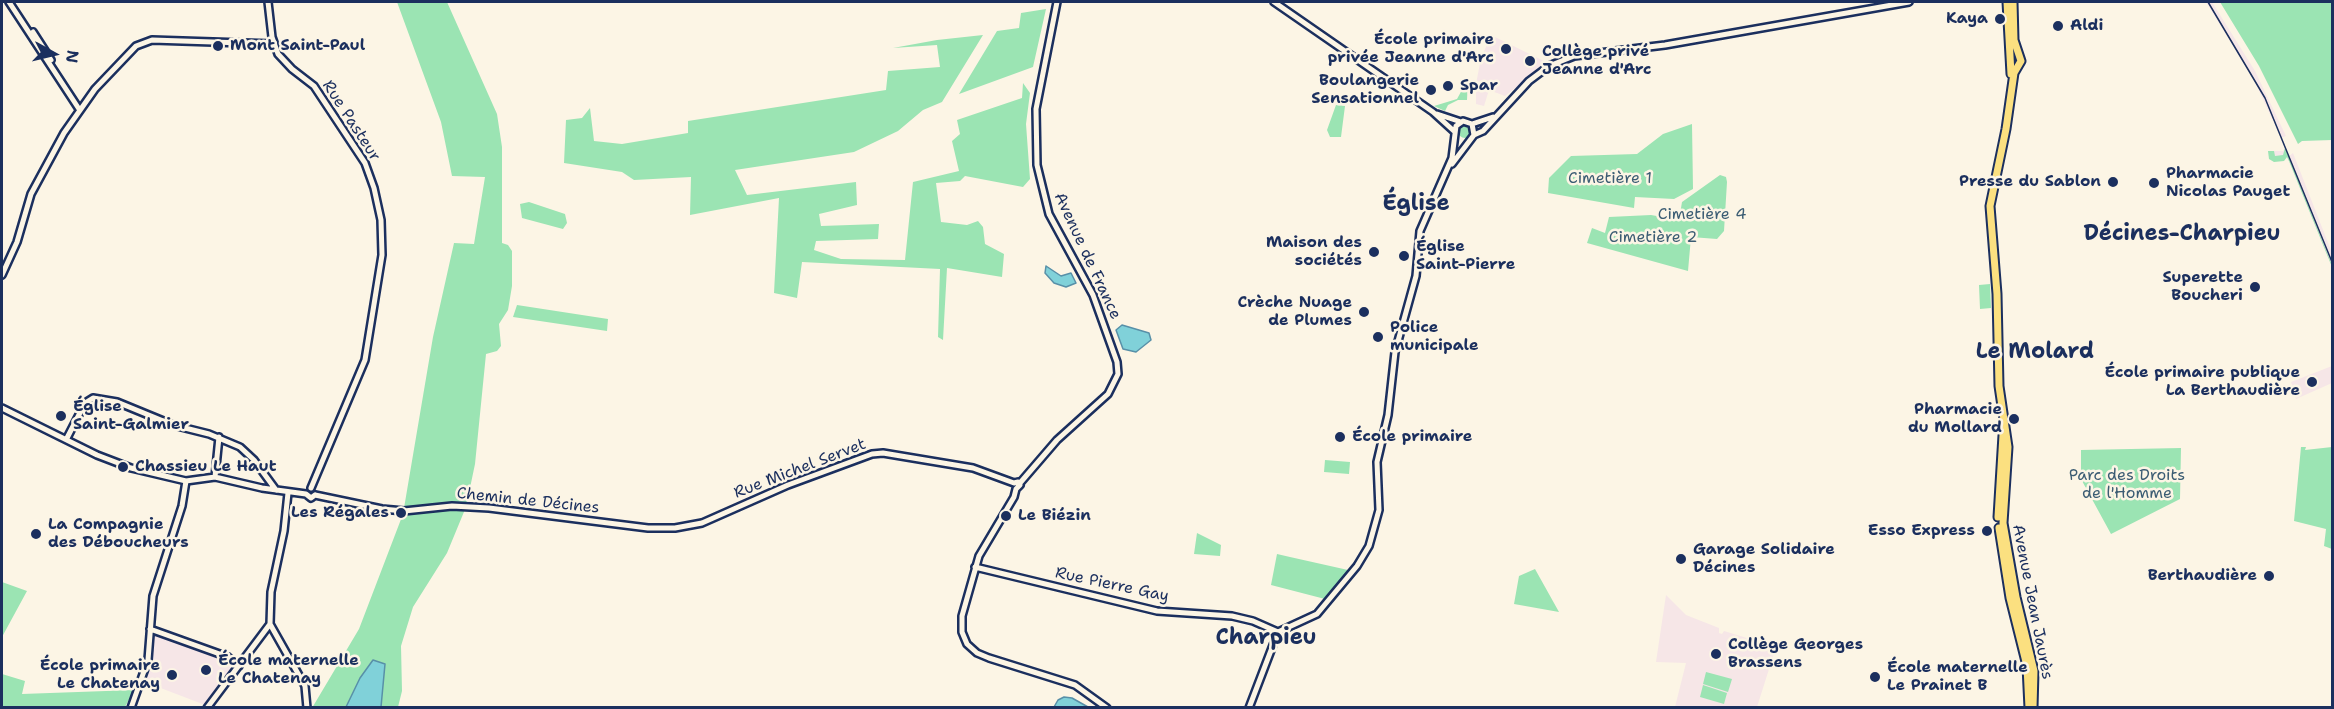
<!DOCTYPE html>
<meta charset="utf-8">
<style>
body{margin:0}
#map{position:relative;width:2334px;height:709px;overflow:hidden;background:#fcf5e5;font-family:"Shantell Sans",sans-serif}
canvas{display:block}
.frame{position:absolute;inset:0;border:3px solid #1b2f5e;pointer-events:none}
.north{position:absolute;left:24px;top:24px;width:60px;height:60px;-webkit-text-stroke:4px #fcf5e5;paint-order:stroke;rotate:98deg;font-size:16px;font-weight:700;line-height:24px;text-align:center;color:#1b2f5e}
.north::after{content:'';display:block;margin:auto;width:21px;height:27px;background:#1b2f5e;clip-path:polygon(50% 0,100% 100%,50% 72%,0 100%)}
</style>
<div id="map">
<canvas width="2334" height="709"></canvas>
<div class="frame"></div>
<div class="north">N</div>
</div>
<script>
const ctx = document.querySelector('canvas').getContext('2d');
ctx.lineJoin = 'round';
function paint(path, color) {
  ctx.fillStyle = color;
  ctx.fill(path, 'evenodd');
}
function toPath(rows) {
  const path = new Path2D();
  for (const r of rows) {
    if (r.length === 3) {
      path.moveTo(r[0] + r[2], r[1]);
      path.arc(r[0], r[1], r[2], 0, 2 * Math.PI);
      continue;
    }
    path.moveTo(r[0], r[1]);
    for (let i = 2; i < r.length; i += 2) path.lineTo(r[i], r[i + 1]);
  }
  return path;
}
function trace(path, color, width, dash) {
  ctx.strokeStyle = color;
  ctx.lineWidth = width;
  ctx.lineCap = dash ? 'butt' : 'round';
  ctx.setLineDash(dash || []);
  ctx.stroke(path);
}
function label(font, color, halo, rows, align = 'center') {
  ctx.font = font + ' "Shantell Sans",sans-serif';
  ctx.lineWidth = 5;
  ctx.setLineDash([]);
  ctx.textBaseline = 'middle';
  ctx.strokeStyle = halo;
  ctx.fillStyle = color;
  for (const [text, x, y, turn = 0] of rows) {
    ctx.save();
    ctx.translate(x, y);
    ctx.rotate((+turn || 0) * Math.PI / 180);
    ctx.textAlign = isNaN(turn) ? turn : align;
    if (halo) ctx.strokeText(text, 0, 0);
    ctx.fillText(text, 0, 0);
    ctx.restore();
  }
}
paint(toPath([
 [2206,2,2212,2,2255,71,2286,136,2281,138,2254,80],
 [1495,37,1548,63,1505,96,1489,90,1484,106,1476,104,1476,84,1481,58,1490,38],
 [2285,148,2288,157,2293,153,2332,253,2332,267,2289,161,2287,157,2273,158,2273,151,2283,151],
 [2332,366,2332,383,2296,399,2291,382],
 [1666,595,1686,615,1719,628,1719,633,1722,634,1724,631,1776,647,1757,707,1675,707,1686,663,1656,662],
 [154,633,232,663,234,669,205,705,145,682]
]), '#f6e6e7');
paint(toPath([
 [397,2,447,2,497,114,502,147,502,243,508,245,512,251,512,286,508,310,499,324,501,346,497,351,486,354,475,464,466,507,447,553,413,607,401,646,402,691,398,707,312,708,359,629,403,514,433,337,454,243,474,244,485,177,452,176,441,122],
 [2220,2,2332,2,2332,140,2302,141,2298,144,2259,66],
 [1046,9,1033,67,959,94,997,31,1019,28,1021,13],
 [983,35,942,102,923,110,898,131,854,152,735,170,747,195,856,182,857,205,819,214,821,226,879,224,878,239,816,241,814,250,841,259,905,260,913,182,959,171,952,141,960,134,957,120,1022,98,1023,83,1030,93,1026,124,1030,179,1023,187,965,176,960,181,936,183,941,222,967,225,978,221,983,227,985,244,1004,254,1002,277,947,268,943,340,938,337,940,269,802,262,797,298,774,293,779,198,690,215,691,177,634,180,622,172,564,163,566,120,582,118,590,108,594,141,622,144,688,133,688,121,886,90,888,71,940,67,937,45,893,48,937,40],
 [1468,79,1467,100,1458,100,1448,105,1445,111,1434,106,1457,99],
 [1336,105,1345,106,1341,137,1330,137,1327,130],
 [1465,131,7],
 [1692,124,1693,189,1674,199,1635,197,1634,208,1548,193,1549,178,1571,156,1637,154,1663,134],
 [2285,148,2332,265,2332,267,2289,161,2287,157,2284,161,2274,162,2269,159,2268,151,2274,151,2275,156,2283,155],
 [1720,175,1726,177,1727,182,1724,231,1717,239,1691,237,1688,271,1587,243,1592,228,1605,233,1609,217,1651,215,1679,220,1682,202],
 [529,202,565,214,567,223,563,229,522,218,520,204],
 [1990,284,1991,308,1980,309,1979,285],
 [517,305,608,319,607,331,513,317],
 [2301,447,2306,447,2305,450,2332,447,2332,549,2324,546,2326,529,2294,521],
 [2181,448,2180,499,2111,534,2081,479,2081,450],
 [1325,460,1350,462,1349,474,1324,472],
 [1197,533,1221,545,1220,556,1194,554],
 [1277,554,1290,557,1348,570,1325,599,1271,585],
 [1535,569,1559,612,1514,604,1519,576],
 [2,582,27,591,2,637],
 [1706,672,1732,679,1728,692,1703,684],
 [2,674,25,681,22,694,134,690,125,707,2,707],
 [1703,685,1727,693,1724,704,1700,697]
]), '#9be4b3');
const water = toPath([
 [1046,266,1061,276,1071,273,1076,283,1066,287,1054,283,1045,273,1046,266],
 [1122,325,1149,333,1151,340,1136,352,1123,349,1116,330,1122,325],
 [373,660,385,664,381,707,346,707,360,678,373,660],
 [1064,697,1072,698,1088,707,1054,707,1058,700,1064,697]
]);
paint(water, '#80d1d9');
trace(water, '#5890a8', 1.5);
const minor = toPath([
 [9,2,79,109],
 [268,2,272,37,278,54,292,69,314,86,365,163,374,188,381,220,382,255,365,360,311,488],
 [1274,2,1433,112,1455,132],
 [33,32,51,60],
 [1437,114,1461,122],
 [1472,124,1493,117],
 [1474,135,1483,131,1529,81,1549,66,1574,56,1665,45,1909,2],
 [1452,164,1474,135,1472,124],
 [2,275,17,242,31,194,64,133,95,89,136,46,152,40,274,44],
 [2,408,97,455,131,468,186,481,215,477,262,488,306,494,311,498,315,495],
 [67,438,85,403,93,398,117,402,173,425,209,434,240,447,254,460,276,490],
 [215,477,219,437],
 [1020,483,1057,440,1108,394,1118,374,1117,362,1093,295,1049,214,1037,165,1036,109,1057,2],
 [288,493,284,531,271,592,270,624,305,686,307,708],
 [315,495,382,509,404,511,452,506,489,508,648,528,675,528,702,523,788,485,872,454,883,453,973,468,1014,483,1018,482,1020,485,1016,489,1014,497,979,556,962,616,962,632,967,644,977,653,989,658,1075,685,1107,708],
 [975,567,1157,611,1232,616,1253,621,1278,632],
 [150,629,228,657,239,666],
 [1278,632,1317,614,1357,566,1369,546,1379,510,1377,462,1388,415,1395,352,1416,276,1420,231,1452,158,1456,126,1463,121,1472,124],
 [131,708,148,660,153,596,182,506,186,481],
 [207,708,270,624],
 [1249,708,1278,632]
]);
const major = toPath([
 [2007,2,2011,74],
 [2013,2,2014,40,2021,61,2014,73,2006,129,1990,206,1997,294,1999,386,2008,447,2003,523,2016,597,2034,671,2033,708],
 [1998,517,2003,435],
 [1999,528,2010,598,2027,666,2029,708]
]);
trace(minor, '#1b2f5e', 10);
trace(major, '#1b2f5e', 11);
trace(minor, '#fcf5e5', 5);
trace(major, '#fbe080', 7);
trace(toPath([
 [2208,2,2265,98,2332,262]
]), '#1b2f5e', 1.5);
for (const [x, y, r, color] of [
 [2000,19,6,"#1b2f5e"],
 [2058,26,6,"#1b2f5e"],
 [218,46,6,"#1b2f5e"],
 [1506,49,6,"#1b2f5e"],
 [1530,61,6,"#1b2f5e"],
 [1448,86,6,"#1b2f5e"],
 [1431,90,6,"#1b2f5e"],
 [2113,182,6,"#1b2f5e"],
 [2154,183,6,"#1b2f5e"],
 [1374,252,6,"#1b2f5e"],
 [1404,256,6,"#1b2f5e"],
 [2255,287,6,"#1b2f5e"],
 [1364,312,6,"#1b2f5e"],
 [1378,337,6,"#1b2f5e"],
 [2312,382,6,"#1b2f5e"],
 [61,416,6,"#1b2f5e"],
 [2014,419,6,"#1b2f5e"],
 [1340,437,6,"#1b2f5e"],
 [123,467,6,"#1b2f5e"],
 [401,513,6,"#1b2f5e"],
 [1006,516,6,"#1b2f5e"],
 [1987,531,6,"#1b2f5e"],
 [36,534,6,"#1b2f5e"],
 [1681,559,6,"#1b2f5e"],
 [2269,576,6,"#1b2f5e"],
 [1716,654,6,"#1b2f5e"],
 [206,670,6,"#1b2f5e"],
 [172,675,6,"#1b2f5e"],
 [1875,677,6,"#1b2f5e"]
]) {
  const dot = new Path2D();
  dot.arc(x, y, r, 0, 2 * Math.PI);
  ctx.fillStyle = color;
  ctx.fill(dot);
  trace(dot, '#fcf5e5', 2);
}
label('bold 16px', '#1b2f5e', '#fcf5e5', [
 ["Kaya",1988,19,"right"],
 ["Aldi",2070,26],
 ["École primaire",1494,40,"right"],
 ["privée Jeanne d'Arc",1494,58,"right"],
 ["Mont Saint-Paul",230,46],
 ["Collège privé",1542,52],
 ["Jeanne d'Arc",1542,70],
 ["Boulangerie",1419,81,"right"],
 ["Sensationnel",1419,99,"right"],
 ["Spar",1460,86],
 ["Pharmacie",2166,174],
 ["Nicolas Pauget",2166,192],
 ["Presse du Sablon",2101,182,"right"],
 ["Maison des",1362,243,"right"],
 ["sociétés",1362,261,"right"],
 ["Église",1416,247],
 ["Saint-Pierre",1416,265],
 ["Superette",2243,278,"right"],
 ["Boucheri",2243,296,"right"],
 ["Crèche Nuage",1352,303,"right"],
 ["de Plumes",1352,321,"right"],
 ["Police",1390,328],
 ["municipale",1390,346],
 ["École primaire publique",2300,373,"right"],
 ["La Berthaudière",2300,391,"right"],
 ["Église",73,407],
 ["Saint-Galmier",73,425],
 ["Pharmacie",2002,410,"right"],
 ["du Mollard",2002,428,"right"],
 ["École primaire",1352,437],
 ["Chassieu Le Haut",135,467],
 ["Les Régales",389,513,"right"],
 ["Le Biézin",1018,516],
 ["La Compagnie",48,525],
 ["des Déboucheurs",48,543],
 ["Esso Express",1975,531,"right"],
 ["Garage Solidaire",1693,550],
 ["Décines",1693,568],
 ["Berthaudière",2257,576,"right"],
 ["Collège Georges",1728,645],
 ["Brassens",1728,663],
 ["École maternelle",218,661],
 ["Le Chatenay",218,679],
 ["École primaire",160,666,"right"],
 ["Le Chatenay",160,684,"right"],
 ["École maternelle",1887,668],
 ["Le Prainet B",1887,686]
], 'left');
label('16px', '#1b2f5e', '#fcf5e5', [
 ["Rue Pasteur",351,121,57],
 ["Avenue de France",1087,256,65],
 ["Rue Michel Servet",800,469,-21],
 ["Chemin de Décines",528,501,6],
 ["Rue Pierre Gay",1112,585,12],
 ["Avenue Jean Jaurès",2032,602,79]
]);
label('16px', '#3b5c73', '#fcf5e5', [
 ["Cimetière 1",1610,179],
 ["Cimetière 4",1702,215],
 ["Cimetière 2",1653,238],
 ["Parc des Droits",2127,476],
 ["de l'Homme",2127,494]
]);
label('bold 22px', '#1b2f5e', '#fcf5e5', [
 ["Église",1416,204],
 ["Décines-Charpieu",2182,234],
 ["Le Molard",2035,352],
 ["Charpieu",1266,638]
]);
</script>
